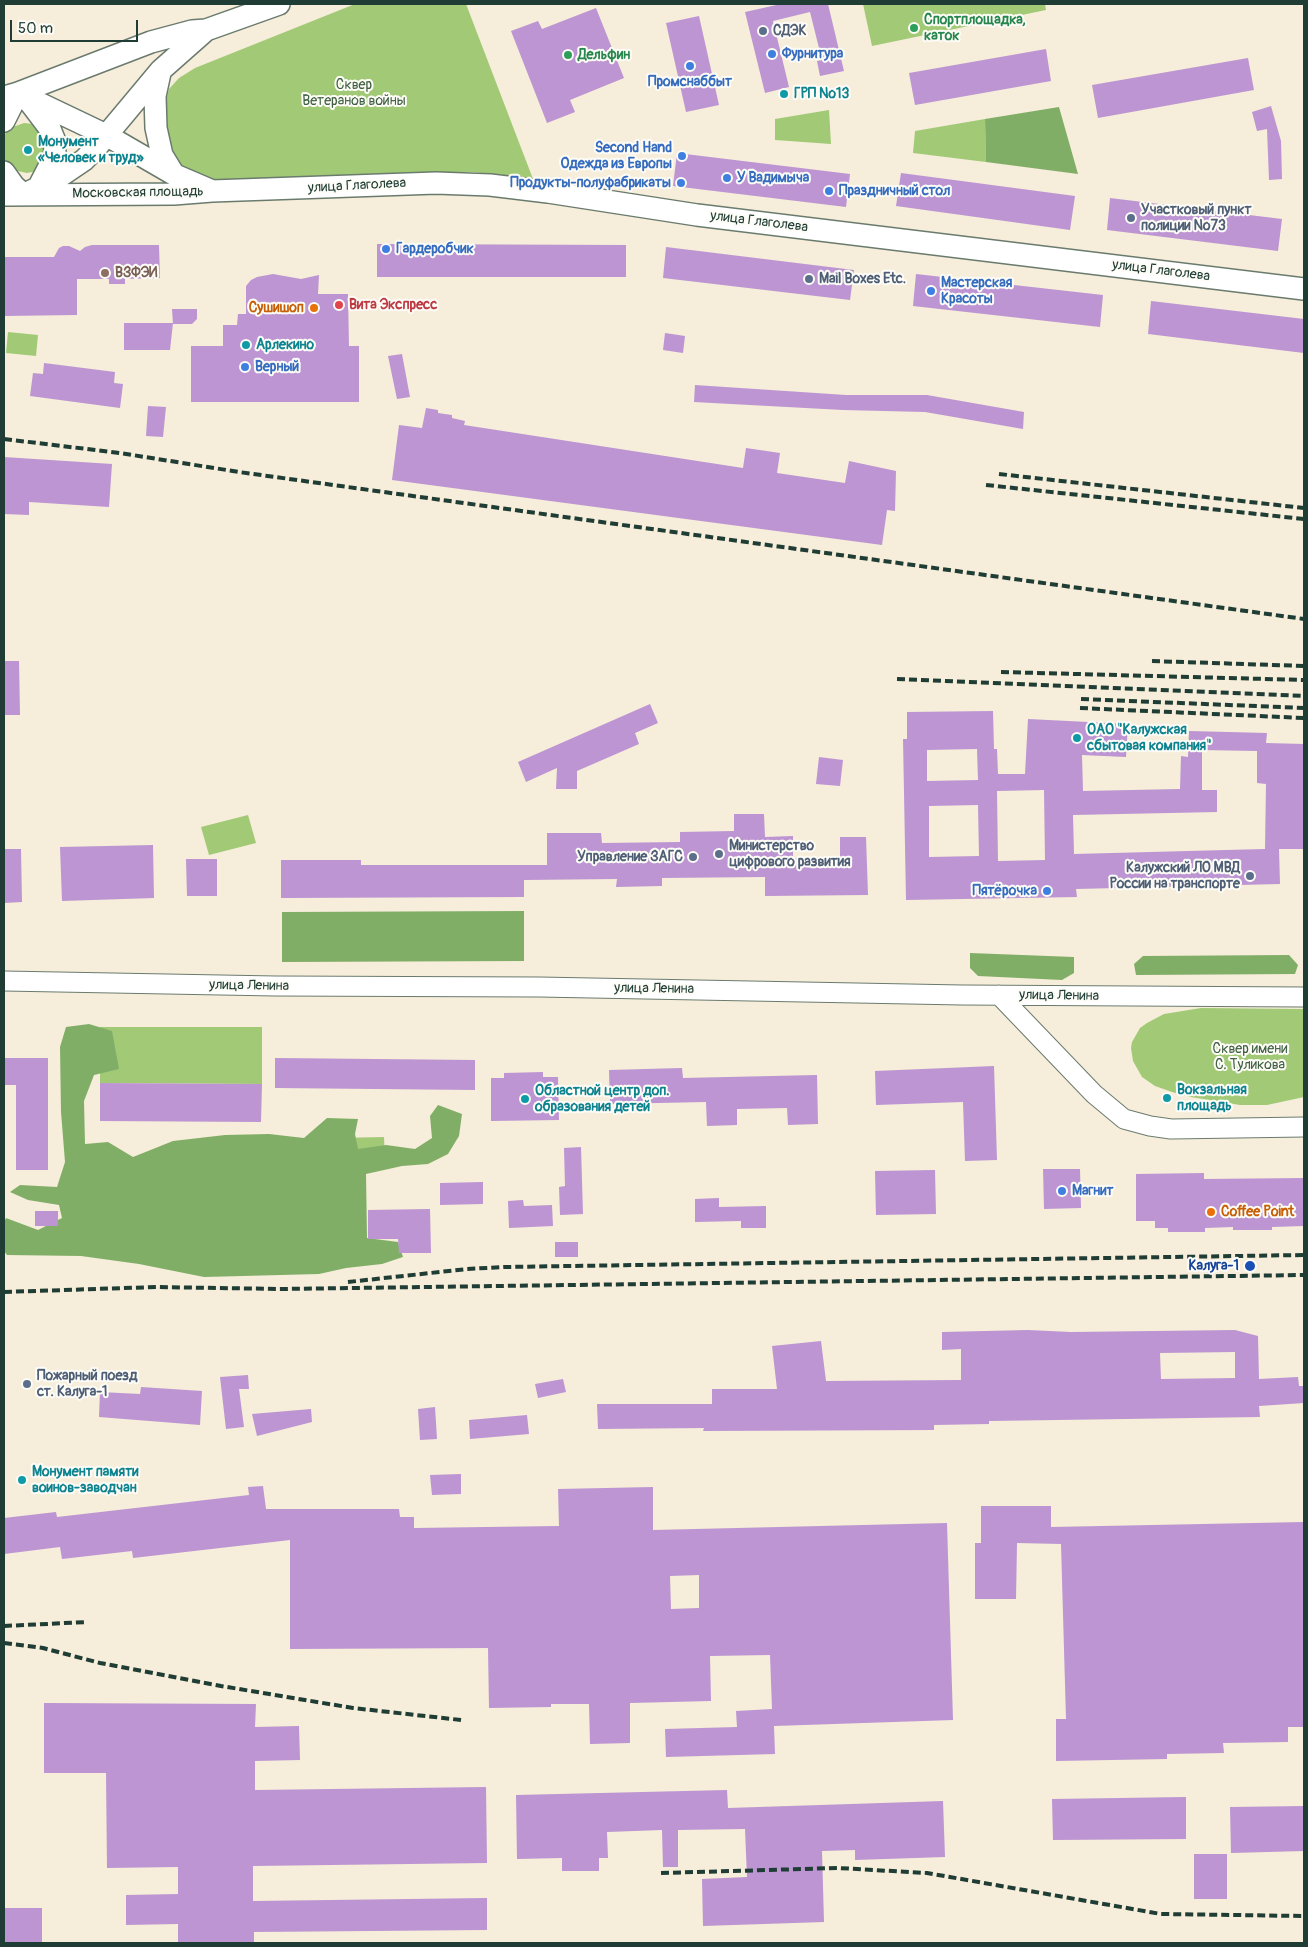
<!DOCTYPE html>
<meta charset="utf-8">
<style>
body{margin:0}
#map{position:relative;width:1308px;height:1947px;overflow:hidden;background:#f6edda;font-family:Pangolin,sans-serif}
canvas{display:block}
.frame{position:absolute;inset:0;border:5px solid #1f3d34;pointer-events:none}
.scale{position:absolute;left:10px;top:20px;width:128px;height:22px;box-sizing:border-box;border:2px solid #1f3d34;border-top:0;padding-left:6px;font-size:15px;line-height:18px;white-space:nowrap;color:#1f3d34;-webkit-text-stroke:4px #fdfcf7;paint-order:stroke}
</style>
<div id="map">
<canvas width="1308" height="1947"></canvas>
<div class="frame"></div>
<div class="scale">50 m</div>
</div>
<script>
const ctx = document.querySelector('canvas').getContext('2d');
ctx.lineJoin = 'round';
function paint(path, color) {
  ctx.fillStyle = color;
  ctx.fill(path, 'evenodd');
}
function toPath(rows) {
  const path = new Path2D();
  for (const r of rows) {
    path.moveTo(r[0], r[1]);
    for (let i = 2; i < r.length; i += 2) path.lineTo(r[i], r[i + 1]);
  }
  return path;
}
function trace(path, color, width, dash) {
  ctx.strokeStyle = color;
  ctx.lineWidth = width;
  ctx.lineCap = dash ? 'butt' : 'round';
  ctx.setLineDash(dash || []);
  ctx.stroke(path);
}
function label(font, color, halo, rows, align = 'center') {
  ctx.font = font + ' Pangolin,sans-serif';
  ctx.lineWidth = 4;
  ctx.setLineDash([]);
  ctx.textBaseline = 'middle';
  ctx.strokeStyle = halo;
  ctx.fillStyle = color;
  for (const [text, x, y, turn = 0] of rows) {
    ctx.save();
    ctx.translate(x, y);
    ctx.rotate((+turn || 0) * Math.PI / 180);
    ctx.textAlign = isNaN(turn) ? turn : align;
    if (halo) ctx.strokeText(text, 0, 0);
    ctx.fillText(text, 0, 0);
    ctx.restore();
  }
}
paint(toPath([
 [355,4,466,4,533,179,473,172,210,180,168,160,167,154,167,96,169,89,179,78,195,68],
 [863,4,1045,4,1046,10,872,46],
 [829,110,831,144,775,140,775,119],
 [985,119,986,162,913,153,915,131],
 [24,123,33,124,50,141,37,171,27,173,13,170,4,161,4,135,10,128],
 [8,332,38,335,36,356,6,353],
 [248,815,256,843,209,855,201,827],
 [1201,1008,1304,1009,1304,1097,1267,1105,1240,1105,1191,1097,1172,1092,1155,1086,1142,1077,1133,1061,1131,1048,1132,1042,1140,1028,1147,1023,1164,1014],
 [100,1027,262,1027,262,1084,100,1083],
 [384,1137,385,1161,338,1162,338,1138]
]), '#a2ca76');
paint(toPath([
 [1059,107,1078,174,986,162,985,119],
 [524,911,524,961,282,962,282,912],
 [970,953,1074,957,1074,973,1062,980,978,976,970,968],
 [1289,955,1298,965,1295,974,1136,975,1134,964,1143,956],
 [89,1024,112,1031,119,1069,94,1075,84,1101,85,1144,108,1142,133,1157,173,1141,225,1135,269,1134,304,1138,327,1118,358,1119,355,1134,358,1149,386,1145,415,1149,432,1138,430,1116,438,1105,462,1114,459,1136,448,1154,428,1164,402,1166,366,1174,367,1238,398,1242,403,1257,382,1264,346,1268,319,1274,204,1277,139,1264,81,1256,7,1255,4,1251,4,1222,6,1218,38,1230,62,1218,59,1205,28,1200,10,1192,20,1185,57,1187,65,1162,61,1112,60,1047,66,1027]
]), '#81ae67');
paint(toPath([
 [781,4,828,4,844,71,820,76,817,61,822,60,810,12,773,21,789,87,765,93,745,12],
 [596,8,624,78,570,100,575,112,547,123,511,31,538,21,542,29],
 [699,16,719,105,686,112,666,23],
 [1046,49,1051,81,915,105,909,73],
 [1248,58,1254,90,1098,118,1092,85],
 [1271,106,1281,141,1282,179,1269,180,1267,129,1257,131,1252,112],
 [677,153,850,174,846,207,673,186],
 [901,173,1075,196,1070,230,896,206],
 [1110,198,1282,219,1278,251,1107,230],
 [377,244,626,245,626,277,377,277],
 [92,245,159,245,160,278,125,279,125,284,109,284,109,279,77,279,77,315,4,316,4,257,54,257,59,248,63,246,69,246,80,251,85,247],
 [666,247,854,270,850,300,663,278],
 [273,274,301,279,319,275,318,294,348,294,349,346,359,346,359,402,191,402,191,346,223,346,223,325,237,325,238,314,246,314,246,286,251,280,257,277],
 [916,274,1103,295,1100,327,913,306],
 [1151,301,1304,319,1304,353,1148,334],
 [172,309,197,309,197,319,192,324,173,324],
 [124,323,173,323,170,350,124,350],
 [665,333,685,336,683,353,663,350],
 [402,354,410,397,397,399,388,356],
 [44,363,115,372,114,383,123,384,120,408,30,396,33,373,43,374],
 [695,385,846,395,927,395,1024,412,1023,429,925,412,843,410,694,402],
 [148,406,166,407,163,437,146,436],
 [426,408,438,410,438,413,452,415,452,418,465,421,464,425,743,468,746,448,780,453,777,473,845,483,849,461,896,471,895,511,887,510,882,545,392,480,399,425,422,428],
 [4,457,112,464,109,507,29,502,29,515,4,514],
 [4,661,19,661,20,715,4,715],
 [650,704,658,723,635,733,639,744,577,771,577,789,556,789,557,768,526,782,518,762],
 [993,711,994,749,997,749,998,774,1025,774,1028,719,1128,724,1126,757,1082,755,1083,791,1180,789,1181,756,1188,757,1189,731,1267,733,1266,743,1304,744,1304,849,1279,849,1280,884,1076,889,1077,897,906,900,903,739,907,739,907,712],
 [977,749,978,780,927,781,927,750],
 [1202,750,1257,751,1257,783,1266,784,1265,849,1074,854,1073,815,1217,812,1217,790,1202,790],
 [1044,790,1045,860,998,861,997,791],
 [978,805,979,856,929,857,929,806],
 [819,757,843,760,840,786,816,784],
 [734,814,764,814,765,837,793,836,793,858,840,858,840,837,866,837,868,895,765,896,765,877,662,878,662,886,616,887,617,879,524,880,524,897,281,898,281,860,361,860,361,865,547,865,547,833,601,833,602,843,680,842,680,832,734,831],
 [153,845,154,898,62,901,60,847],
 [4,849,21,849,22,902,4,903],
 [186,859,217,859,217,896,187,896],
 [4,1058,48,1058,48,1170,16,1170,16,1085,4,1085],
 [275,1058,475,1060,475,1090,275,1088],
 [994,1066,997,1160,965,1161,963,1102,876,1105,875,1071],
 [682,1068,683,1078,817,1075,818,1124,788,1125,787,1108,737,1109,737,1125,707,1126,706,1102,610,1104,609,1070],
 [543,1072,543,1077,558,1077,559,1120,491,1121,491,1078,504,1078,504,1073],
 [100,1083,262,1084,261,1122,100,1121],
 [581,1147,583,1214,560,1215,559,1187,565,1186,564,1148],
 [1043,1169,1080,1169,1081,1208,1044,1209],
 [935,1170,936,1214,876,1215,875,1171],
 [1204,1173,1204,1179,1304,1178,1304,1226,1272,1227,1272,1230,1233,1230,1233,1227,1205,1228,1205,1232,1168,1232,1168,1228,1155,1228,1155,1221,1136,1221,1136,1174],
 [483,1182,483,1204,440,1205,440,1183],
 [719,1198,719,1207,766,1206,766,1228,741,1228,741,1221,695,1222,695,1199],
 [523,1200,524,1206,552,1205,553,1226,509,1228,508,1201],
 [430,1209,431,1253,399,1253,398,1239,368,1239,368,1210],
 [35,1211,58,1211,58,1226,35,1226],
 [555,1242,578,1242,578,1257,555,1257],
 [1028,1330,1071,1332,1235,1330,1258,1336,1259,1379,1298,1377,1299,1386,1304,1386,1304,1403,1259,1406,1260,1417,989,1421,989,1424,934,1425,934,1430,703,1431,704,1428,598,1429,597,1404,712,1404,712,1389,777,1389,772,1346,821,1341,826,1381,961,1380,961,1349,942,1350,942,1332],
 [1235,1352,1235,1378,1161,1379,1160,1353],
 [248,1375,249,1389,239,1389,244,1427,226,1429,220,1377],
 [563,1379,566,1392,538,1398,535,1384],
 [141,1387,202,1391,200,1425,99,1417,100,1392,140,1394],
 [435,1407,437,1439,420,1440,418,1409],
 [311,1409,312,1422,257,1436,252,1414],
 [527,1415,529,1434,470,1439,469,1420],
 [461,1474,461,1494,432,1495,430,1475],
 [263,1486,266,1509,399,1509,400,1517,414,1517,414,1528,559,1526,558,1489,653,1487,653,1530,947,1523,953,1720,774,1726,775,1754,666,1757,665,1729,737,1727,736,1711,772,1709,770,1655,710,1656,711,1701,630,1703,630,1743,590,1744,589,1704,551,1704,551,1707,489,1708,488,1648,290,1649,290,1540,133,1558,132,1551,62,1559,60,1547,4,1554,4,1518,56,1512,57,1517,249,1495,248,1487],
 [699,1575,699,1608,671,1609,670,1576],
 [981,1506,1051,1506,1051,1527,1304,1522,1304,1727,1288,1727,1288,1742,1223,1743,1224,1753,1167,1754,1167,1759,1056,1761,1056,1719,1066,1719,1061,1544,1017,1543,1016,1599,975,1599,975,1543,981,1543],
 [44,1703,256,1704,255,1727,299,1726,300,1760,255,1761,255,1790,486,1787,487,1863,253,1866,253,1901,487,1898,487,1930,254,1932,254,1943,178,1943,178,1924,126,1925,126,1895,178,1894,178,1867,107,1868,106,1773,44,1773],
 [727,1790,728,1808,943,1801,945,1857,855,1860,855,1850,822,1851,824,1922,703,1926,702,1879,747,1877,745,1829,678,1830,678,1867,663,1867,662,1830,607,1832,608,1858,599,1858,599,1871,562,1871,562,1858,517,1859,516,1795],
 [1186,1797,1186,1839,1053,1840,1052,1799],
 [1304,1806,1304,1851,1231,1853,1230,1807],
 [1194,1854,1227,1854,1227,1899,1194,1899],
 [4,1908,42,1908,42,1943,4,1943]
]), '#bc95d2');
const secondary = toPath([
 [4,981,275,986,539,987,962,995,1304,997],
 [999,995,1094,1094,1124,1119,1150,1126,1171,1129,1304,1127]
]);
const primary = toPath([
 [160,73,155,96,156,128,162,155,173,173],
 [18,93,106,135,175,175,210,190],
 [4,97,18,93,151,42,192,31,206,30,279,4],
 [28,100,50,129,54,139,55,152,52,161,38,188],
 [4,121,18,93],
 [4,172,14,186,23,194],
 [29,192,56,179,84,160,95,149,161,70,204,32],
 [4,195,174,194,212,191,436,183,490,185,548,192,697,215,1304,289]
]);
trace(secondary, '#6a7b6e', 21);
trace(primary, '#6a7b6e', 24);
trace(secondary, '#fff', 19);
trace(primary, '#fff', 21);
trace(toPath([
 [4,439,120,453,239,472,1304,619],
 [999,474,1304,508],
 [986,485,1304,519],
 [1152,661,1304,666],
 [1001,672,1304,680],
 [897,679,1304,696],
 [1081,699,1304,708],
 [1080,708,1304,718],
 [348,1282,467,1269,504,1267,1304,1255],
 [4,1292,156,1287,279,1289,1304,1275],
 [4,1626,87,1622],
 [4,1643,43,1648,100,1663,221,1686,353,1708,461,1720],
 [661,1873,838,1868,927,1873,1161,1914,1304,1916]
]), '#1f3d34', 4, [8, 4]);
for (const [x, y, r, color] of [
 [914,28,5,"#2e9e5b"],
 [763,31,5,"#5c6f8a"],
 [772,54,5,"#3f7fe0"],
 [568,55,5,"#2e9e5b"],
 [690,66,5,"#3f7fe0"],
 [784,94,5,"#0f9aa8"],
 [28,150,5,"#0f9aa8"],
 [682,156,5,"#3f7fe0"],
 [727,178,5,"#3f7fe0"],
 [681,183,5,"#3f7fe0"],
 [829,191,5,"#3f7fe0"],
 [1131,218,5,"#5c6f8a"],
 [386,249,5,"#3f7fe0"],
 [105,273,5,"#8d6e63"],
 [809,279,5,"#5c6f8a"],
 [931,291,5,"#3f7fe0"],
 [339,305,5,"#e0444e"],
 [314,308,5,"#e8710a"],
 [246,345,5,"#0f9aa8"],
 [245,367,5,"#3f7fe0"],
 [1077,738,5,"#0f9aa8"],
 [719,854,5,"#5c6f8a"],
 [693,857,5,"#5c6f8a"],
 [1250,876,5,"#5c6f8a"],
 [1047,891,5,"#3f7fe0"],
 [1167,1098,5,"#0f9aa8"],
 [525,1099,5,"#0f9aa8"],
 [1062,1191,5,"#3f7fe0"],
 [1211,1212,5,"#e8710a"],
 [1250,1266,6,"#1a4fb4"],
 [27,1384,5,"#5c6f8a"],
 [22,1480,5,"#0f9aa8"]
]) {
  const dot = new Path2D();
  dot.arc(x, y, r, 0, 2 * Math.PI);
  ctx.fillStyle = color;
  ctx.fill(dot);
  trace(dot, '#fdfcf7', 2);
}
label('bold 14px', '#27864d', '#fdfcf7', [
 ["Спортплощадка,",924,20],
 ["каток",924,36],
 ["Дельфин",578,55]
], 'left');
label('bold 14px', '#4e5e75', '#fdfcf7', [
 ["СДЭК",773,31],
 ["Участковый пункт",1141,210],
 ["полиции №73",1141,226],
 ["Mail Boxes Etc.",819,279],
 ["Министерство",729,846],
 ["цифрового развития",729,862],
 ["Управление ЗАГС",683,857,"right"],
 ["Калужский ЛО МВД",1240,868,"right"],
 ["России на транспорте",1240,884,"right"],
 ["Пожарный поезд",37,1376],
 ["ст. Калуга-1",37,1392]
], 'left');
label('bold 14px', '#366cbe', '#fdfcf7', [
 ["Фурнитура",782,54],
 ["Промснаббыт",690,82,"center"],
 ["Second Hand",672,148,"right"],
 ["Одежда из Европы",672,164,"right"],
 ["У Вадимыча",737,178],
 ["Продукты-полуфабрикаты",671,183,"right"],
 ["Праздничный стол",839,191],
 ["Гардеробчик",396,249],
 ["Мастерская",941,283],
 ["Красоты",941,299],
 ["Верный",255,367],
 ["Пятёрочка",1037,891,"right"],
 ["Магнит",1072,1191]
], 'left');
label('14px', '#406044', '#fdfcf7', [
 ["Сквер",354,85],
 ["Ветеранов войны",354,101],
 ["Сквер имени",1250,1049],
 ["С. Туликова",1250,1065]
]);
label('bold 14px', '#0d838f', '#fdfcf7', [
 ["ГРП №13",794,94],
 ["Монумент",38,142],
 ["«Человек и труд»",38,158],
 ["Арлекино",256,345],
 ["ОАО \"Калужская",1087,730],
 ["сбытовая компания\"",1087,746],
 ["Вокзальная",1177,1090],
 ["площадь",1177,1106],
 ["Областной центр доп.",535,1091],
 ["образования детей",535,1107],
 ["Монумент памяти",32,1472],
 ["воинов-заводчан",32,1488]
], 'left');
label('14px', '#1f3d34', '#fdfcf7', [
 ["улица Глаголева",357,186,-3],
 ["Московская площадь",138,193,-1],
 ["улица Глаголева",759,222,7],
 ["улица Глаголева",1161,271,7],
 ["улица Ленина",249,986,1],
 ["улица Ленина",654,989,1],
 ["улица Ленина",1059,996,1]
]);
label('bold 14px', '#785e54', '#fdfcf7', [
 ["ВЗФЭИ",115,273]
], 'left');
label('bold 14px', '#be3a42', '#fdfcf7', [
 ["Вита Экспресс",349,305]
], 'left');
label('bold 14px', '#c56008', '#fdfcf7', [
 ["Сушишоп",304,308],
 ["Coffee Point",1221,1212,"left"]
], 'right');
label('bold 14px', '#164399', '#fdfcf7', [
 ["Калуга-1",1239,1266]
], 'right');
</script>
